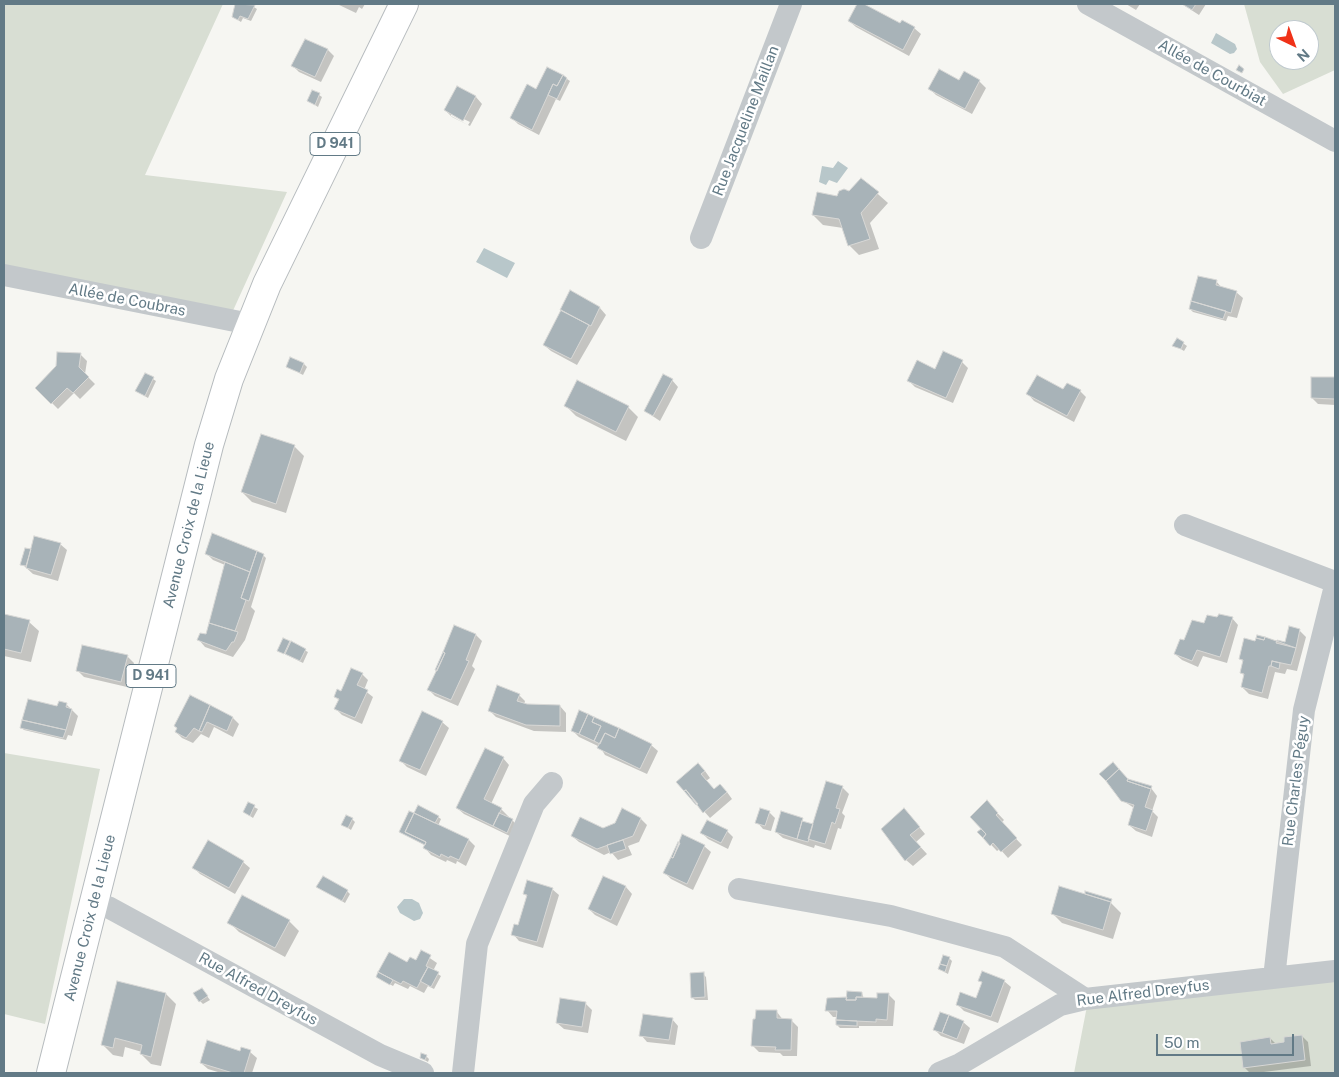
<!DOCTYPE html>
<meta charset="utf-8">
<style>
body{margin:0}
#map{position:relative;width:1339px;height:1077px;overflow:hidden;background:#f6f6f2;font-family:"Public Sans",sans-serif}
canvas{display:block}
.frame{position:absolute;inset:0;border:5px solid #627a86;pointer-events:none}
.north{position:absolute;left:1269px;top:20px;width:50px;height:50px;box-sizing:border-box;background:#fff;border:1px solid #c0cacf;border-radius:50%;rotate:138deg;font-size:14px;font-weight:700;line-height:20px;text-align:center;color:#627a86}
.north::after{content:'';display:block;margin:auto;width:18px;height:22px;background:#f03218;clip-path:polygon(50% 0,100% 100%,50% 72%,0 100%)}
.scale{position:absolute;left:1156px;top:1034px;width:138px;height:22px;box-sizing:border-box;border:2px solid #627a86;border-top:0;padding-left:6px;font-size:15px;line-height:18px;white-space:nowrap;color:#627a86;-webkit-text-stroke:4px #fff;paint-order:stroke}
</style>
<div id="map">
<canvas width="1339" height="1077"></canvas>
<div class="frame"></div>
<div class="north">N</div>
<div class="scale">50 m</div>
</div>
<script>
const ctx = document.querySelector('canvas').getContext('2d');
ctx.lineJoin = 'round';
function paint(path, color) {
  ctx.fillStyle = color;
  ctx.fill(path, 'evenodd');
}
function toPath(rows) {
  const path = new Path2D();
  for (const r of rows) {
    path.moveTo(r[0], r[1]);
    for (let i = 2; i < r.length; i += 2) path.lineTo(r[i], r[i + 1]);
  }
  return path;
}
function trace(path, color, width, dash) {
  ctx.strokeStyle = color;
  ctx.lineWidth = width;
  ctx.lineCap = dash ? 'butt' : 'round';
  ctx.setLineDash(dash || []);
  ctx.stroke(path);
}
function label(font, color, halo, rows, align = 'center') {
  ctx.font = font + ' "Public Sans",sans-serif';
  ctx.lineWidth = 5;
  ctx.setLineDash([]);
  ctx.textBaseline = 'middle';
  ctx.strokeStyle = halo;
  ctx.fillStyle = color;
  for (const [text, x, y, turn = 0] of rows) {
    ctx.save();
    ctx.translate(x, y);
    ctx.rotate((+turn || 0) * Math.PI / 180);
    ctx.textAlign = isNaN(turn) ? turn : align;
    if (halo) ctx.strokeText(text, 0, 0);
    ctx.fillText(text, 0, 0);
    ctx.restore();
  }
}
paint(toPath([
 [4,4,223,4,145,175,287,192,226,326,4,282],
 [1244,4,1335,4,1335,70,1283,94,1260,62],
 [1279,30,1309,30,1309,60,1279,60],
 [4,753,100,769,45,1024,4,1014],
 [1335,981,1335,1073,1074,1073,1087,1006]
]), '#d8ded3');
paint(toPath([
 [1216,33,1235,44,1237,49,1234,53,1230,54,1211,43],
 [838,161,848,168,837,183,829,180,826,185,819,182,822,166,833,168],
 [484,248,515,263,507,278,476,262],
 [404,899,412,899,419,903,423,913,420,919,414,921,400,913,397,907]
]), '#b8c7ca');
paint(toPath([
 [237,4,249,4,257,9,251,21,243,18,241,22,233,17],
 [337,4,365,4,362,9,359,7,356,13],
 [858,4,900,25,914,28,921,34,909,56,856,27,849,21],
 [1126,4,1140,4,1136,10],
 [1182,4,1206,4,1199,15],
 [306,40,328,50,334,56,321,82,299,72,293,66],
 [567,79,570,81,560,101,556,99,539,135,518,124,512,118,536,90],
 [979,81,986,88,972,114,936,95,930,89],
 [457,88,476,97,482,104,470,126,452,117,445,110],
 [451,113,470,122,468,125,451,116],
 [319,95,322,97,318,107,309,101],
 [861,179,888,203,870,223,879,249,859,255,849,245,843,228,823,225,813,215,837,198,849,193],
 [1216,281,1222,288,1236,292,1243,298,1237,318,1228,316,1226,321,1193,312,1190,309],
 [570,292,600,308,606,315,577,365,551,351,544,345],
 [1177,339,1187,346,1184,351,1174,345],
 [80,354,87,361,85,374,95,384,80,399,74,393,58,409,37,388,57,367],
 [962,362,968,368,953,403,915,387,909,381],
 [304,364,307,367,303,375,288,367],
 [145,374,156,381,148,398,136,391],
 [1312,378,1335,378,1335,405,1318,404,1312,398],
 [672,380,678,387,660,421,645,411],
 [1064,391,1080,391,1086,397,1074,422,1034,401,1028,394],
 [566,406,628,407,638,417,626,441,576,416],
 [294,446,304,456,286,513,252,502,242,492],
 [60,544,67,550,58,581,33,574,22,564,32,551],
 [207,554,263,555,266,558,251,607,255,611,245,640,233,657,205,647,199,640,207,636,225,565,213,560],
 [4,615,29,622,39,631,31,662,4,656],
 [1232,618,1238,625,1227,663,1203,656,1198,667,1182,660,1175,654,1184,642],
 [454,626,476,635,482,641,472,666,475,669,458,706,435,696,429,690],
 [1299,630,1306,637,1297,671,1287,669,1285,674,1275,672,1268,699,1249,694,1242,687,1245,676,1241,673,1244,662,1240,659,1256,642,1258,636,1286,643],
 [284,640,308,652,303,663,279,651],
 [127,656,134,663,127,687,84,677,77,670],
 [362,674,368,680,364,690,373,697,362,724,342,715,336,709,339,701,335,696],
 [519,695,525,701,524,705,560,706,566,713,566,732,534,731,496,717,489,710],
 [190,697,233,718,239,724,233,737,214,727,209,738,201,734,193,743,182,738,176,732],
 [66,704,78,716,72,736,68,735,66,740,24,730,21,727],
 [442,722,449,728,426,776,407,767,401,761],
 [572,730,651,745,658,751,647,774,605,755,600,747,579,737],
 [503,758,509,765,491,804,501,809,519,827,514,838,464,814,457,808],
 [705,771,710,778,706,781,715,791,727,792,732,799,710,818,678,782],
 [1129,780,1151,788,1157,796,1152,811,1158,817,1152,837,1136,831,1129,825,1134,808,1122,800],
 [842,787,849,794,842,813,845,816,841,829,838,828,831,850,815,845,814,848,783,838,776,832,782,813,814,826],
 [987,802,1004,820,1001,823,1022,845,1008,858,1000,849,997,851,979,832,983,829],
 [248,804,258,809,253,818,244,812],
 [769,812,775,818,771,831,763,829,757,822],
 [910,816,925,834,916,842,927,854,913,866,906,860],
 [438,817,441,819,438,826,469,840,475,846,466,866,457,861,456,864,447,860,446,862,431,855,425,848,426,846,401,832],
 [352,819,355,822,351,830,342,824],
 [641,819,647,825,639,842,628,846,632,855,618,860,611,852,604,855,579,842,572,836],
 [727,831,733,837,728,849,708,839,702,833],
 [704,846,711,852,693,890,671,879,665,873],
 [243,862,250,868,235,894,200,874,194,868],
 [604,877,626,887,632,894,617,926,595,915,589,909],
 [321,889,347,891,350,894,345,903],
 [552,889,559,895,543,948,519,941,513,934,519,927,528,897,524,894],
 [1111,903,1121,913,1113,939,1062,923,1052,913],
 [289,921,299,931,285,957,239,932,229,922],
 [421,952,437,963,433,971,441,976,434,989,428,986,424,993,410,986,408,989,395,983,393,986,380,979,383,975,380,972,417,962],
 [949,958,952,961,948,974,939,969],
 [703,974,706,977,708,1000,695,1000,692,997],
 [980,980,1004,981,1011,987,998,1023,964,1011,958,1005,977,1000,983,983],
 [118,983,166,994,176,1004,161,1066,151,1064,141,1054,142,1052,125,1047,123,1057,113,1055,103,1045],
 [204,992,210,1000,203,1004,200,1001],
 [862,993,864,999,878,999,889,995,895,1001,893,1026,859,1026,859,1028,840,1028,837,1025,838,1017,833,1017,827,1010],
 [585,1003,592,1010,588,1033,564,1029,557,1023],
 [777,1012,783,1020,791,1020,798,1027,797,1056,783,1056,780,1053,759,1052,753,1046,757,1020],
 [672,1019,678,1026,675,1045,647,1042,641,1035],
 [963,1022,970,1028,964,1044,941,1036,935,1030],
 [1302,1036,1308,1042,1311,1066,1256,1073,1250,1073,1244,1067,1270,1038,1276,1044,1286,1043],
 [240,1052,250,1052,257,1058,252,1073,221,1073,208,1069,201,1063],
 [426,1056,429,1059,428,1062,421,1058]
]), '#0003');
const building = toPath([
 [235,4,255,5,248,19,240,16,238,20,232,17,235,4],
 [857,4,864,4,900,23,902,20,915,27,903,50,848,21,857,4],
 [1182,4,1196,4,1192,10,1182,4],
 [305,39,328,49,315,77,291,66,305,39],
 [1239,65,1244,69,1242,73,1236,70,1239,65],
 [547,67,563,75,557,86,553,84,532,130,510,118,527,84,536,89,547,67],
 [939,69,959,80,964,71,980,80,965,109,928,89,939,69],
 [563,75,567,78,557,99,548,95,553,84,557,86,563,75],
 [457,86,476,96,463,121,444,110,457,86],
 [312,90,320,93,315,105,307,101,312,90],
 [861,178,879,192,861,213,870,239,848,246,839,219,812,215,817,192,837,196,839,191,844,189,849,191,861,178],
 [1198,276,1217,280,1216,285,1237,291,1231,313,1191,301,1198,276],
 [570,290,600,307,591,326,560,310,570,290],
 [1191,301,1226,311,1223,319,1189,309,1191,301],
 [561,310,589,325,571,359,543,345,561,310],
 [1177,338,1184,342,1181,349,1172,346,1177,338],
 [943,351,963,360,946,398,907,381,917,360,935,369,943,351],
 [57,352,81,353,79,367,89,377,73,393,67,388,51,404,35,388,56,366,57,352],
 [290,357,304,363,300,373,286,367,290,357],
 [145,373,154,377,145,396,135,391,145,373],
 [663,374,673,379,653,416,644,411,663,374],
 [1037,375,1063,389,1067,383,1081,390,1067,416,1026,394,1037,375],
 [1311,377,1335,377,1335,399,1311,398,1311,377],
 [577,380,629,406,616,432,564,406,577,380],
 [261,434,295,445,276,504,241,492,261,434],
 [212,533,257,551,250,572,205,554,212,533],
 [34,536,61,543,51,575,26,568,34,536],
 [25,548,31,549,26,566,20,565,25,548],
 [257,551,264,554,249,601,241,598,257,551],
 [225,562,250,572,241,598,246,600,235,631,209,623,225,562],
 [4,614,30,620,21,653,4,649,4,614],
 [1219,614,1233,617,1220,657,1197,650,1192,661,1174,654,1180,639,1184,640,1192,620,1204,623,1207,615,1217,617,1219,614],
 [209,623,238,632,234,642,232,642,226,651,197,640,200,633,206,634,209,623],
 [454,625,476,634,466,660,469,661,451,700,427,690,445,653,443,652,454,625],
 [1289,626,1300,629,1296,648,1276,643,1277,640,1285,642,1289,626],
 [1257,635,1265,637,1264,640,1256,638,1257,635],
 [1265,637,1296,648,1291,665,1272,661,1271,666,1269,666,1262,693,1241,687,1244,674,1240,673,1243,660,1239,659,1244,638,1255,641,1256,638,1264,640,1265,637],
 [283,638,290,641,284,654,277,651,283,638],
 [291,641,306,649,300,661,285,654,291,641],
 [82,645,128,655,121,682,76,671,82,645],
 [443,652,445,653,437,671,435,670,443,652],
 [1272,661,1280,663,1279,669,1271,666,1272,661],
 [351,668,363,673,357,685,368,690,355,718,334,709,339,699,334,697,337,689,341,691,351,668],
 [497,685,520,694,517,701,527,704,560,705,560,726,526,725,488,711,497,685],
 [190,695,210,705,199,731,194,728,186,738,175,732,177,728,174,726,190,695],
 [28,699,57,706,59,701,67,703,66,707,72,709,66,730,22,720,28,699],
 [210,705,233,717,227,731,207,722,202,732,199,731,210,705],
 [579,710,588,714,579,734,571,731,579,710],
 [422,711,443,721,420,770,399,761,422,711],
 [588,714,594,717,592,722,601,726,594,741,579,734,588,714],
 [594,717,619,728,615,738,605,733,600,744,594,741,601,726,592,722,594,717],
 [22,720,66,730,63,738,20,728,22,720],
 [619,728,652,744,640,769,597,748,605,733,615,738,619,728],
 [485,748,504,757,484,799,502,808,493,826,456,808,485,748],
 [1113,762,1119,769,1106,781,1099,774,1113,762],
 [698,763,705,771,701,774,714,789,720,784,727,792,703,813,686,790,684,791,676,782,698,763],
 [1119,769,1128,779,1127,781,1151,789,1145,807,1153,810,1146,831,1128,825,1134,805,1121,801,1106,781,1119,769],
 [1128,779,1152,786,1151,789,1127,781,1128,779],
 [826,781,843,786,836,808,840,809,835,824,832,822,825,844,808,839,826,781],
 [686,790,698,804,696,805,684,791,686,790],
 [987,800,998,813,996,815,1017,838,1001,852,993,843,990,846,983,838,986,834,970,817,987,800],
 [248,802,255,805,250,816,243,812,248,802],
 [418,805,439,816,435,823,414,813,418,805],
 [622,808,641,818,633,836,597,849,571,836,580,817,603,828,615,823,622,808],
 [760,808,770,811,765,826,755,823,760,808],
 [904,808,920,827,910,835,921,847,905,861,881,829,904,808],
 [409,811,414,813,405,832,426,842,425,845,399,832,409,811],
 [781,811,803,818,797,839,775,832,781,811],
 [414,813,469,839,459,860,450,856,449,858,441,854,440,857,423,848,426,842,405,832,414,813],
 [499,813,513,819,507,833,493,826,499,813],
 [346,815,353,818,348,828,341,825,346,815],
 [707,820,728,830,721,843,700,833,707,820],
 [802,821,813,824,808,842,797,839,802,821],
 [981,829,986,834,983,838,977,832,981,829],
 [682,834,705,845,687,884,663,873,671,857,673,858,682,834],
 [208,840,244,861,229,888,192,868,208,840],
 [623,840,626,849,610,854,607,845,623,840],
 [678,842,680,843,673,858,671,857,678,842],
 [323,876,348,890,342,901,316,887,323,876],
 [603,876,626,886,611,920,588,909,603,876],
 [527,880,553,888,537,942,511,935,514,924,518,925,527,895,523,894,527,880],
 [1059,886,1111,902,1103,930,1051,914,1059,886],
 [1085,891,1112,899,1111,902,1085,894,1085,891],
 [242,895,290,920,275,948,227,923,242,895],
 [421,950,431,955,426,966,428,967,417,988,403,981,401,984,378,972,389,952,407,962,410,957,416,960,421,950],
 [943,955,950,957,947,966,940,964,943,955],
 [940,964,947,966,945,972,938,969,940,964],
 [428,967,439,972,431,987,420,981,428,967],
 [982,971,1005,980,991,1017,956,1005,960,992,976,998,982,982,978,981,982,971],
 [378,972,393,980,390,985,376,977,378,972],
 [704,972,705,997,691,998,690,973,704,972],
 [117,981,166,993,151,1057,140,1054,142,1045,115,1038,113,1048,101,1045,117,981],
 [202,988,208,996,199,1002,193,993,202,988],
 [847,991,862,992,862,997,856,997,856,1000,846,1000,847,991],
 [877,993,889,993,887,1020,876,1019,876,1022,836,1020,837,1011,825,1011,827,998,847,997,846,1000,856,1000,856,997,877,998,877,993],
 [560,998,586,1002,582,1027,556,1023,560,998],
 [756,1010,777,1010,777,1018,792,1019,791,1050,775,1050,776,1047,751,1046,753,1019,755,1019,756,1010],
 [940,1012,949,1015,942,1033,933,1030,940,1012],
 [643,1014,673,1018,669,1040,639,1036,643,1014],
 [949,1015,964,1021,957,1039,942,1033,949,1015],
 [836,1020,857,1021,857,1026,836,1025,836,1020],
 [1302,1035,1305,1060,1243,1068,1240,1042,1270,1037,1271,1044,1284,1042,1284,1037,1302,1035],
 [207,1040,240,1051,241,1047,251,1050,244,1073,233,1073,200,1063,207,1040],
 [421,1053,427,1055,425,1060,420,1058,421,1053]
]);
paint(building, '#a8b3b8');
trace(building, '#d7d7d5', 1);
const primary = toPath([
 [51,1073,209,445,229,379,267,284,404,4]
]);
trace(primary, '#b6bbbe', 30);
trace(toPath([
 [1088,4,1335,141],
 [701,238,791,4],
 [4,275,250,324],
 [1185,525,1335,582],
 [739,889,891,916,1005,947,1085,999],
 [94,903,108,907,380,1055,423,1073],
 [1274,978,1304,710,1335,586],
 [463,1073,477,944,534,804,552,783],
 [939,1073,960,1064,1060,1005,1085,999,1335,971]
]), '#c3c8cb', 22);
trace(primary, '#fff', 28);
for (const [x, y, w] of [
 [335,144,50],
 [151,676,50]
]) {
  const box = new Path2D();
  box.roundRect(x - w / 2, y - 11.5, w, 23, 4);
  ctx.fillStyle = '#fff';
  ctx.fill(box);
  trace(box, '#627a86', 1);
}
label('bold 14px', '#627a86', null, [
 ["D 941",335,144],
 ["D 941",151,676]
]);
label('15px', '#627a86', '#fff', [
 ["Allée de Courbiat",1212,73,29],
 ["Rue Jacqueline Maillan",746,121,-69],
 ["Allée de Coubras",127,300,11],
 ["Avenue Croix de la Lieue",189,525,-76],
 ["Rue Charles Péguy",1296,781,-83],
 ["Avenue Croix de la Lieue",90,918,-76],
 ["Rue Alfred Dreyfus",258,989,29],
 ["Rue Alfred Dreyfus",1143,993,-7]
]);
</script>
